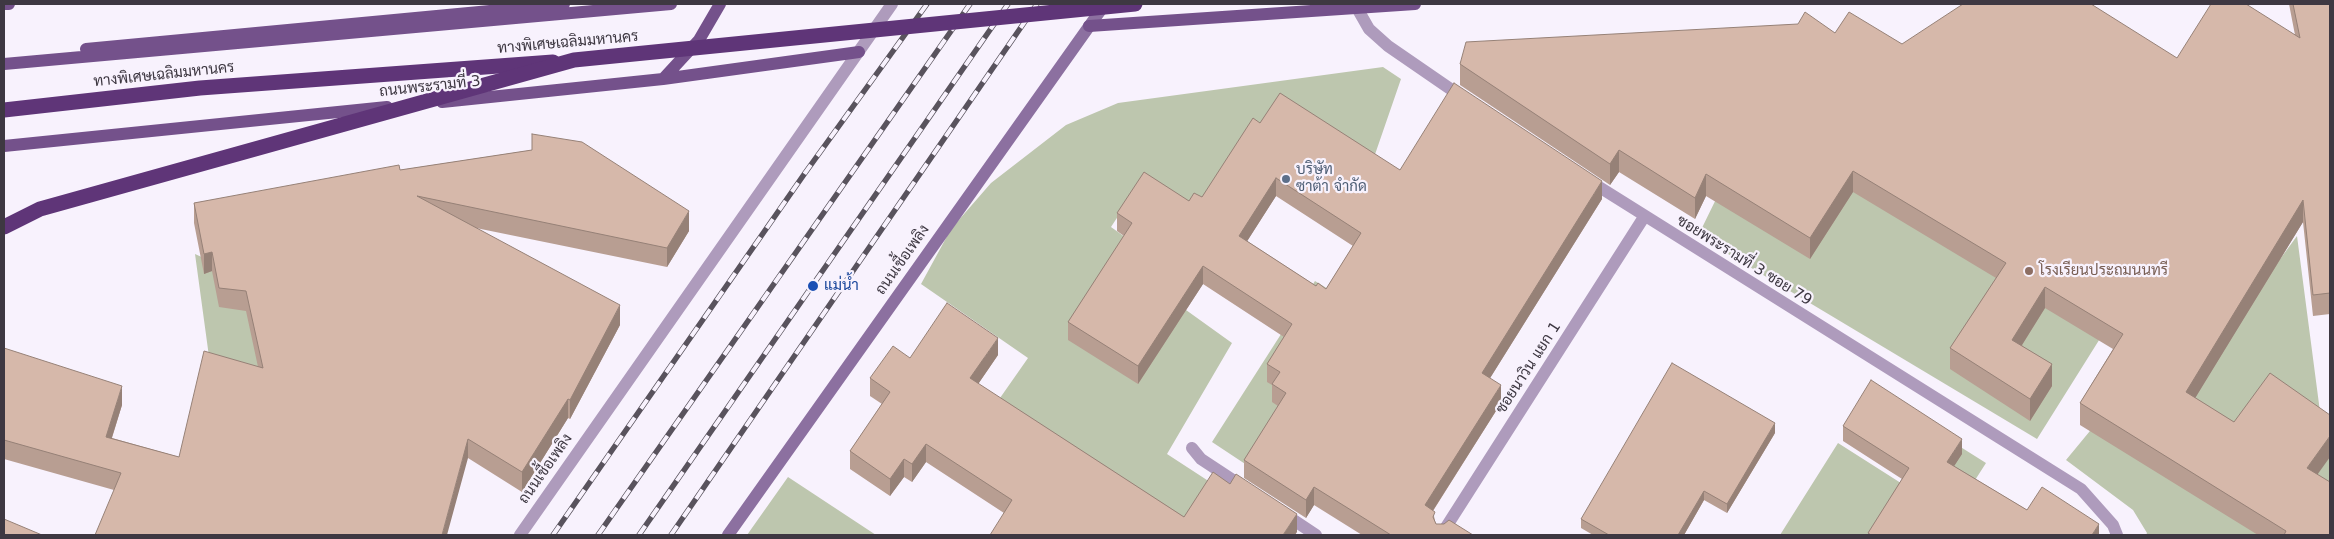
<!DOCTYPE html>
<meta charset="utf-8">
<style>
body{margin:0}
#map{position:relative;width:2334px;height:539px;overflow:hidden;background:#f8f2fd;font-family:"DejaVu Sans",sans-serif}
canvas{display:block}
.frame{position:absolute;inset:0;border:5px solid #3e3842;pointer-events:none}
</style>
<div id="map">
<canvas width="2334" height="539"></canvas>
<div class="frame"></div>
</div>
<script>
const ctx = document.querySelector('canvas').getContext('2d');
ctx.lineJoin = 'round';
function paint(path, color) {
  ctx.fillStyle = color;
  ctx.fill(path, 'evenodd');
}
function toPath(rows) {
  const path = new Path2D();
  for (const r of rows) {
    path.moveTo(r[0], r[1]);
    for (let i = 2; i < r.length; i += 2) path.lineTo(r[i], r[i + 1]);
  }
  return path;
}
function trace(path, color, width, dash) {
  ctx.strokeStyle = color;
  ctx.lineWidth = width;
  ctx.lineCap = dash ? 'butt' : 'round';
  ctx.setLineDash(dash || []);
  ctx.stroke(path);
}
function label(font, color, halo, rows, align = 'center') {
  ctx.font = font + ' "DejaVu Sans",Sarabun,sans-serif';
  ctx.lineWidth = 4.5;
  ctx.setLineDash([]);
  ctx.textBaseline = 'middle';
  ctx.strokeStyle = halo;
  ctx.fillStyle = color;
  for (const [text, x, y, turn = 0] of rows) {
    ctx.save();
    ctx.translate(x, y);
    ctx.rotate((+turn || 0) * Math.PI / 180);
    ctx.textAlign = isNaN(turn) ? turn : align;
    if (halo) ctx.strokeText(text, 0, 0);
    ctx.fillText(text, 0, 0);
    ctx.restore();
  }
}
paint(toPath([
 [1383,67,1401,79,1371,166,1281,126,1216,222,1143,178,1111,227,1161,263,1147,282,1232,343,1167,454,1210,482,1175,535,986,418,1028,358,921,284,951,229,991,183,1066,125,1118,103],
 [1742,146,1831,169,2101,337,2037,439,1698,236],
 [2297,236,2322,427,2330,427,2330,535,2146,535,2147,533,2133,510,2066,460,2099,420,2173,405],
 [195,254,430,360,422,420,210,364],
 [1315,281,1351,303,1292,495,1212,442],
 [1838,443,1926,499,1959,446,1986,463,1952,516,1922,535,1780,535],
 [788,477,876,535,747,535]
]), '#bdc6ae');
trace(toPath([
 [1357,8,1369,29,1388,46,1465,99],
 [1588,180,2081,489,2113,525,2117,535],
 [1192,448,1201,459,1245,488],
 [1283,513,1316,535],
 [520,535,892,4],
 [1441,535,1644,217]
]), '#ae9bbc', 12);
trace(toPath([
 [728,535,1105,4]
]), '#8c70a0', 12);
trace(toPath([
 [4,4,9,4],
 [1089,26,1415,4],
 [86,49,564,4],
 [4,64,671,4],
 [663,79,699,40,720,4],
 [442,102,663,79,859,52],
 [4,146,387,107]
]), '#74518b', 12);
trace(toPath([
 [4,110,200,88,553,62]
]), '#5f3578', 15);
const rail = toPath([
 [553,535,805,173,927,4],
 [598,535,970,4],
 [639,535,1008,4],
 [671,535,1037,4]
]);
trace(rail, '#59535d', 5.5);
trace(rail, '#f8f2fd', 4, [11]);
trace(toPath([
 [4,227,40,209,574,60,1135,4]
]), '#5f3578', 15);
paint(toPath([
 [2289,4,2330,4,2330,314,2313,316,2303,222,2195,398,2318,474,2330,535,2258,535,2080,425,2080,403,2113,349,2045,308,2022,345,2052,386,2030,421,1950,369,1950,348,1996,278,1853,192,1810,259,1706,196,1695,219,1619,172,1610,185,1460,85,1460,64,1835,33,1902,44,2177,58,2295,35],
 [1260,123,1400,170,1602,199,1490,378,1501,403,1433,511,1435,521,1436,524,1473,535,1362,535,1314,505,1306,518,1244,478,1244,460,1278,406,1272,402,1272,385,1267,382,1267,364,1284,337,1203,284,1138,384,1068,340,1068,322,1124,236,1117,231,1117,213,1189,201,1202,197],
 [1276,196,1353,246,1326,289,1316,286,1247,241],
 [532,150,689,231,667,267,476,228,620,325,570,419,568,418,522,492,468,458,114,490,4,459,4,348,122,405,112,438,179,457,258,367,246,311,219,307,212,271,204,274,194,223,194,203,400,170],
 [998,355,978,384,1184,517,1297,532,1004,513,926,462,912,482,904,477,890,496,850,469,850,451,882,404,870,396,870,378],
 [1843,426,1962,454,1954,466,2027,510,2099,535,1868,535,1868,533,1902,479,1843,441],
 [1775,433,1727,513,1704,500,1684,535,1593,535,1581,528,1581,519]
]), '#b89e92');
paint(toPath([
 [1619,150,1619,172,1610,185,1610,164],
 [1853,171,1853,192,1810,259,1810,238],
 [1706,174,1706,196,1695,219,1695,198],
 [1276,178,1276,196,1239,254,1239,236],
 [1602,181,1602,199,1482,391,1482,373],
 [2303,200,2303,222,2186,413,2186,392],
 [689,211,689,231,667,267,667,248],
 [212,252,212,271,204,274,204,254],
 [1203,266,1203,284,1138,384,1138,366],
 [2045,287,2045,308,2012,361,2012,340],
 [620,305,620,325,570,419,570,400],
 [998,338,998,355,970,396,970,378],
 [2052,364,2052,386,2030,421,2030,399],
 [1501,385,1501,403,1425,523,1425,505],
 [122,386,122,405,106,456,106,437],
 [568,399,568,418,522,492,522,472],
 [1775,423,1775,433,1727,513,1727,504],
 [2330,436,2330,457,2307,489,2307,468],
 [468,439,468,458,447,535,442,535],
 [1962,439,1962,454,1947,477,1947,462],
 [926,444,926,462,912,482,912,464],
 [904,459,904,477,890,496,890,479],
 [1314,487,1314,505,1306,518,1306,500],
 [1704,491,1704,500,1684,535,1678,535],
 [1297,514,1297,532,1295,535,1283,535],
 [2099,524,2099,535,2092,535]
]), '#968177');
const building = toPath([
 [1963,4,2091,4,2177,58,2211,4,2246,4,2300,38,2293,4,2330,4,2330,293,2313,295,2303,200,2186,392,2234,422,2270,373,2330,415,2330,436,2307,468,2330,482,2330,535,2284,535,2286,531,2080,403,2123,334,2045,287,2012,340,2052,364,2030,399,1950,348,2006,263,1853,171,1810,238,1706,174,1695,198,1619,150,1610,164,1460,64,1466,42,1798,24,1805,12,1835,33,1849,12,1902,44,1963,4],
 [1454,83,1602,181,1482,373,1501,385,1425,505,1435,512,1433,517,1436,524,1444,524,1449,520,1473,535,1391,535,1314,487,1306,500,1244,460,1286,393,1272,384,1280,372,1267,364,1292,324,1203,266,1138,366,1068,322,1132,223,1117,213,1144,172,1189,201,1194,193,1202,197,1253,118,1260,123,1280,93,1400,170,1454,83],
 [1276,178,1361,233,1326,289,1318,283,1316,286,1239,236,1276,178],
 [532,134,582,142,689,211,667,248,417,196,620,305,570,400,568,399,522,472,468,439,442,535,95,535,121,473,4,440,4,348,122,386,106,437,179,457,204,351,263,368,246,291,219,288,212,252,204,254,194,203,399,165,400,170,532,150,532,134],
 [947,303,998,338,970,378,1184,517,1213,472,1230,484,1236,474,1297,514,1283,535,990,535,1012,500,926,444,912,464,904,459,890,479,850,451,890,392,870,378,893,346,910,358,947,303],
 [1672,363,1775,423,1727,504,1704,491,1678,535,1609,535,1581,519,1672,363],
 [1871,380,1962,439,1947,462,2027,510,2042,487,2099,524,2092,535,1871,535,1868,533,1909,468,1843,426,1871,380],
 [4,519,42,535,4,535,4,519]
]);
paint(building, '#d6b8aa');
trace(building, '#968177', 1);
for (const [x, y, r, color] of [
 [1286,179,5,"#5c6f8a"],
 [2029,271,5,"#8d6e63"],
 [813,286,6,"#1a4fb4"]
]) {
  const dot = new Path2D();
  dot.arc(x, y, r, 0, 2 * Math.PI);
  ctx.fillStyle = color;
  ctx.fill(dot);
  trace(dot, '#f8f2fd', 2);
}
label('15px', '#3e3842', '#f8f2fd', [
 ["ทางพิเศษเฉลิมมหานคร",568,43,-5],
 ["ทางพิเศษเฉลิมมหานคร",164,75,-6],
 ["ถนนพระรามที่ 3",430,87,-6],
 ["ถนนเชื้อเพลิง",903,260,-55],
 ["ซอยพระรามที่ 3 ซอย 79",1744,261,32],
 ["ซอยนาวิน แยก 1",1529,368,-57],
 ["ถนนเชื้อเพลิง",546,469,-55]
]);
label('15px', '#4e5e75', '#f8f2fd', [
 ["บริษัท",1296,170],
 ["ซาต้า จำกัด",1296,187]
], 'left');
label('15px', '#785e54', '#f8f2fd', [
 ["โรงเรียนประถมนนทรี",2039,271]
], 'left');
label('15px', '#164399', '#f8f2fd', [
 ["แม่น้ำ",824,286]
], 'left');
</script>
